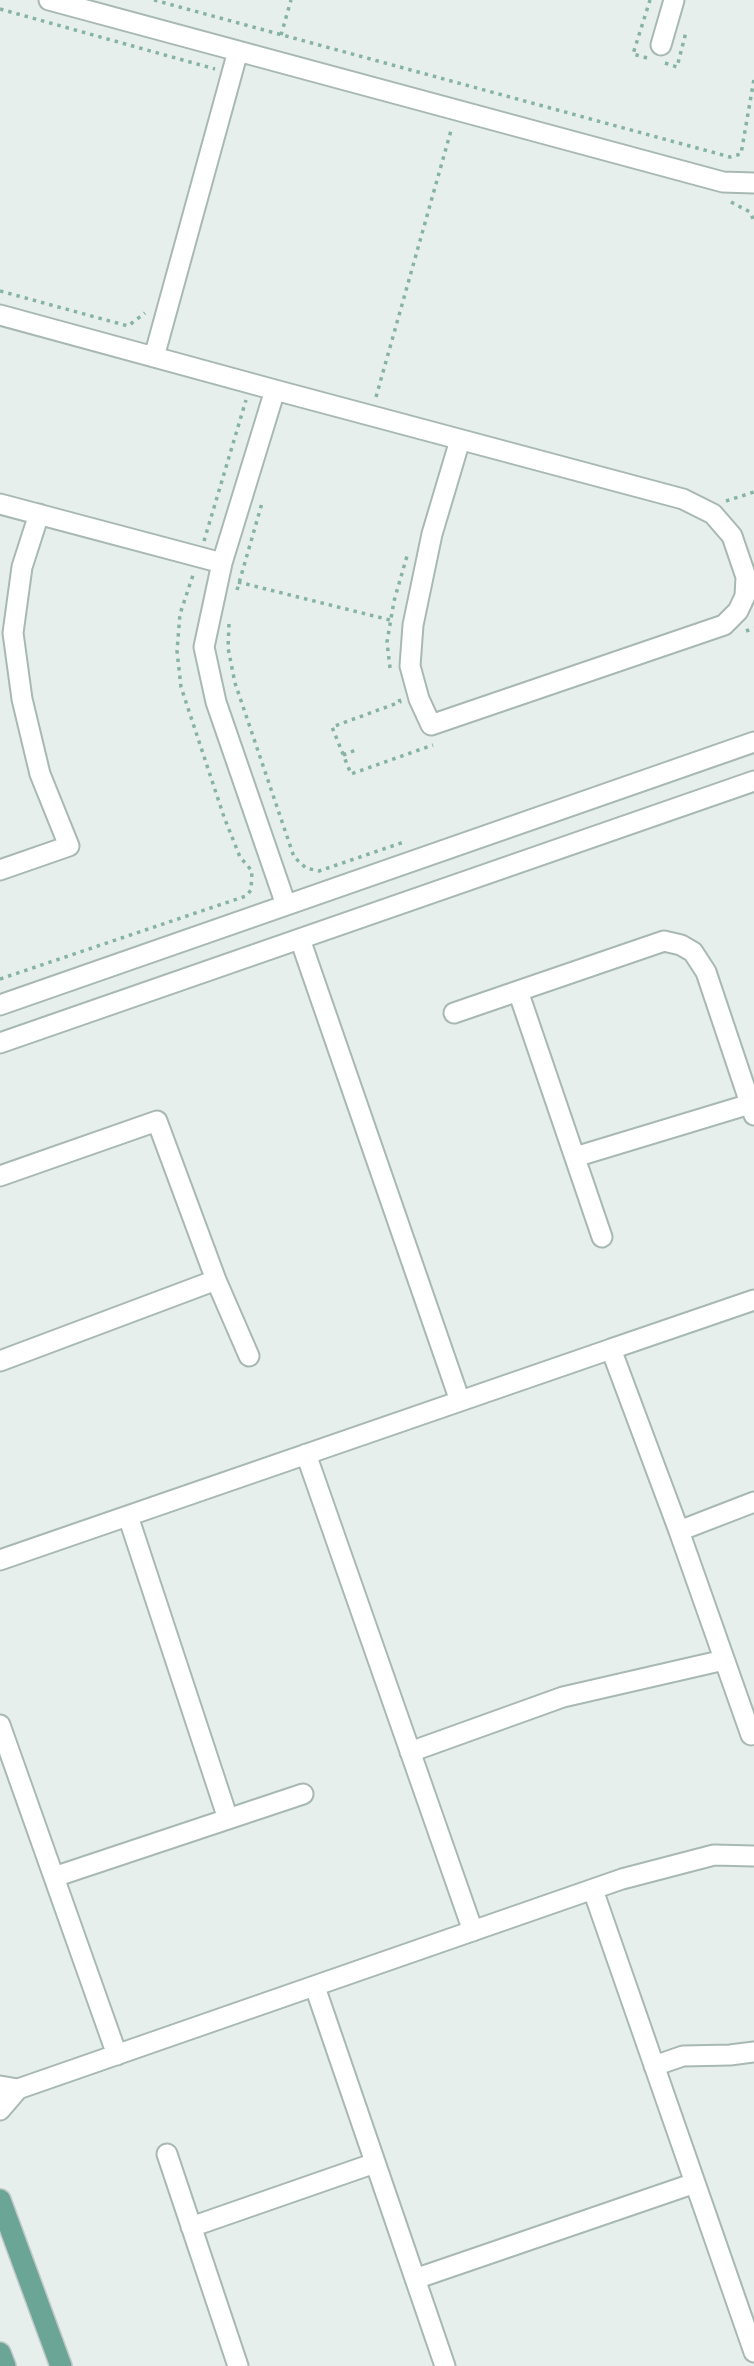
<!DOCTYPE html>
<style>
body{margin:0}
canvas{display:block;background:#e6efeb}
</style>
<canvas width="754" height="2366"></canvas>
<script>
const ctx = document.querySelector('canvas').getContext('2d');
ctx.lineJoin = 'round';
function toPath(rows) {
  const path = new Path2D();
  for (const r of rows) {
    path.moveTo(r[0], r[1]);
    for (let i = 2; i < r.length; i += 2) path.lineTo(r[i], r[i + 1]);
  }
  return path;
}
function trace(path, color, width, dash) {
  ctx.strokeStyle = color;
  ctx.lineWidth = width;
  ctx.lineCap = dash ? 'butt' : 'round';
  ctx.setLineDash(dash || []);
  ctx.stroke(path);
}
const minor = toPath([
 [49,0,723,182,754,183],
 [661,45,674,0],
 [0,315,275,390,222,563],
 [154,357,238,51],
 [275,390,683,499,713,514,732,536,746,577,745,596,738,611,724,625,431,725,419,699,410,666,413,625,432,534,460,440],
 [0,504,222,563,204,647,216,702,286,905],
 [0,870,69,846,40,774,22,699,13,633,22,567,39,514],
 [300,939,460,1401],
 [518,991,602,1237],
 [0,1005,754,742],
 [454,1013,664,941,681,945,693,952,706,972,754,1115],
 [0,1043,754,781],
 [575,1157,750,1104],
 [0,1176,157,1121,216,1280,0,1361],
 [216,1280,249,1356],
 [611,1349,754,1300],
 [306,1454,473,1931],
 [128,1516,228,1819],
 [679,1531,751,1735],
 [0,1560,611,1349,679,1531,754,1502],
 [0,1725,117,2055],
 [410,1752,563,1697,724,1660],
 [54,1877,303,1794],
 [593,1890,754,2352],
 [315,1987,445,2366],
 [654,2066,683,2056,730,2055,754,2052],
 [0,2086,18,2089,0,2110],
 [18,2089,622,1879,714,1855,754,1856],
 [167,2154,238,2366],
 [191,2227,375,2163],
 [415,2279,695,2183]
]);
const major = toPath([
 [0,2200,61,2366],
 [0,2353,5,2366]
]);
trace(minor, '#a8b8b2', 23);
trace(major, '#c2cac8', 24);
trace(toPath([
 [154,0,730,157,741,154,754,79],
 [0,9,215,69],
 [281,35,291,0],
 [647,58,633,54,650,0],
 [665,63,677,67,686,32],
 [731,202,750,212,754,221],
 [0,291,128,326,145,313],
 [376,397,452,127],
 [726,501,754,492],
 [204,541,246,400],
 [238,582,390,620],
 [237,590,262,503],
 [229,624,228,648,235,683,294,857,306,868,319,871,404,842],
 [746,631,754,628],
 [390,668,387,642,394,601,407,556],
 [399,699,400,702,332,727,351,774,433,745],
 [343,755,356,750],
 [0,979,246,896,251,890,252,871,240,857,224,817,181,687,177,651,180,614,193,575]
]), '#86b3a5', 3.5, [3.5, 5]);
trace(minor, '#fff', 19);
trace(major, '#6aa596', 21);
</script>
